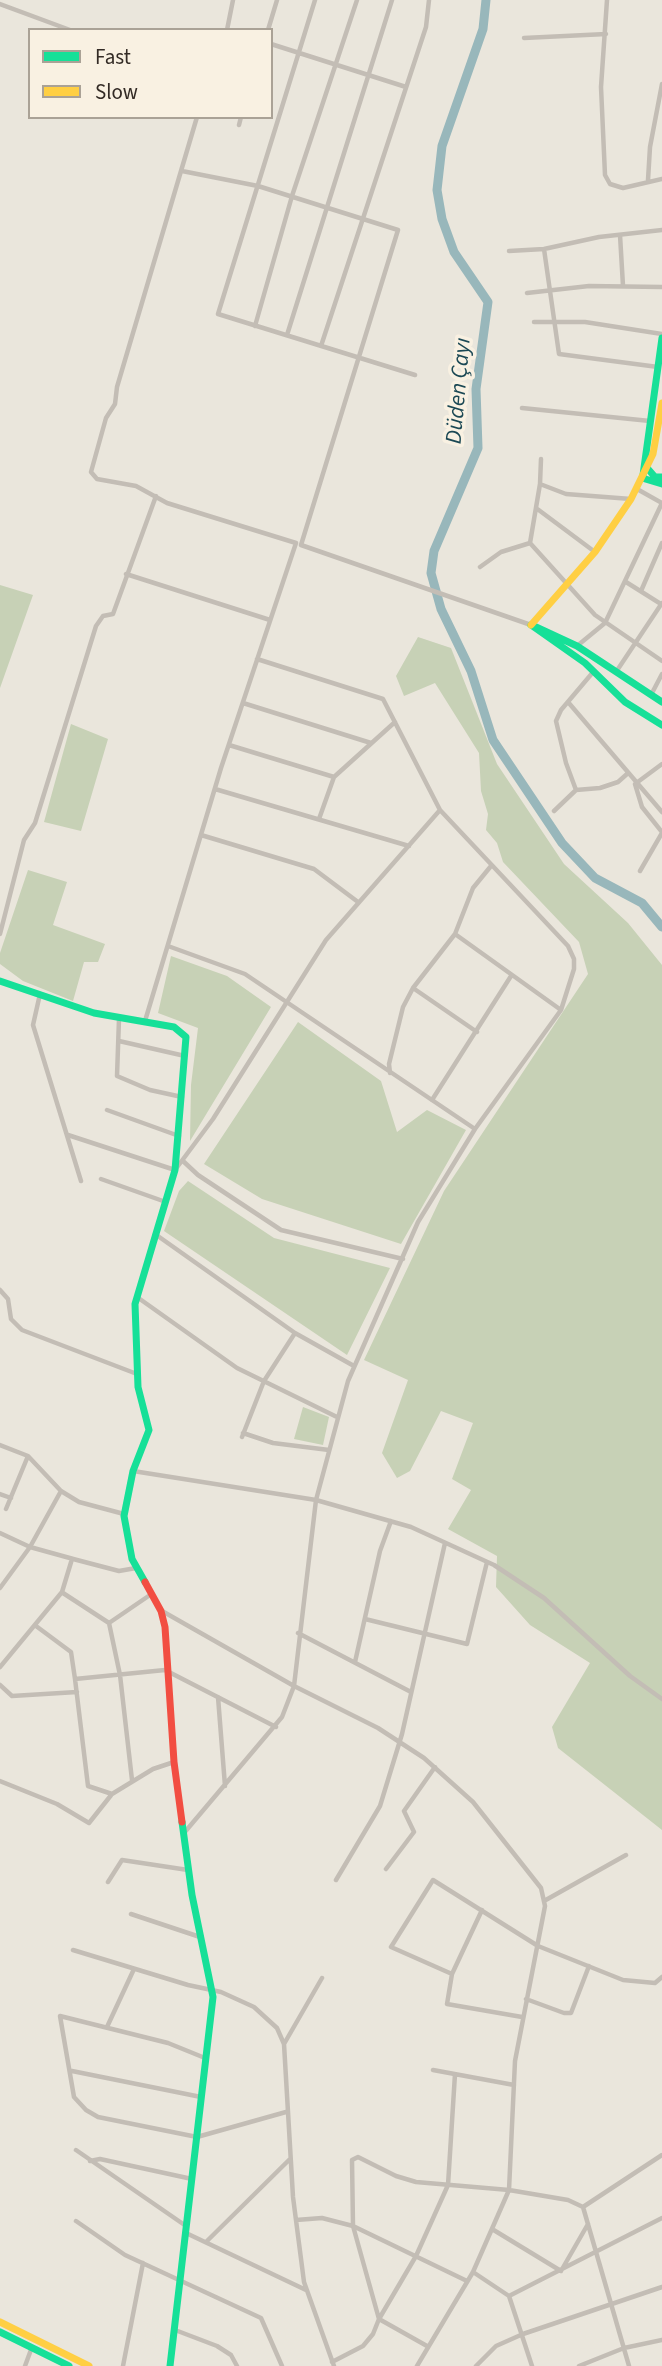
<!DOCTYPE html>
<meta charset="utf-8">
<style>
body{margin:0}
#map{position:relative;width:662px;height:2366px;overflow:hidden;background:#eae6dc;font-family:"Source Sans 3",sans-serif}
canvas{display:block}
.legend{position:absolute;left:28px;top:28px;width:245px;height:91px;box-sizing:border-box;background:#f9f1e2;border:2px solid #aaa296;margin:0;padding:9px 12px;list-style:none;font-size:21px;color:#332b25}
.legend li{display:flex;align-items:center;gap:14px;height:35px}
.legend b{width:35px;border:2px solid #aaa296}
</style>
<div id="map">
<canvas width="662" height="2366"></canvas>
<ul class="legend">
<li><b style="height:9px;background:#16e098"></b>Fast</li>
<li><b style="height:9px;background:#ffcf43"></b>Slow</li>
</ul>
</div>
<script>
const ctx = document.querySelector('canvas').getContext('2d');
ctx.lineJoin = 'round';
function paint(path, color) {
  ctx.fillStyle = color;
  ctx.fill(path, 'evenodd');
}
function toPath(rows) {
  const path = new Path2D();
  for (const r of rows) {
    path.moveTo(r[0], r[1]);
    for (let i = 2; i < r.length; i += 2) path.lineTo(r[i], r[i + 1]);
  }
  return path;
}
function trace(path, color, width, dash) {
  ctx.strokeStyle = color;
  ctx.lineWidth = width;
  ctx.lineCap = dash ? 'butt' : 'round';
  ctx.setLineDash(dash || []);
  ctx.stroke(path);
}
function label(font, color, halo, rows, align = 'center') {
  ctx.font = font + ' "Source Sans 3",sans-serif';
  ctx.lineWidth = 7;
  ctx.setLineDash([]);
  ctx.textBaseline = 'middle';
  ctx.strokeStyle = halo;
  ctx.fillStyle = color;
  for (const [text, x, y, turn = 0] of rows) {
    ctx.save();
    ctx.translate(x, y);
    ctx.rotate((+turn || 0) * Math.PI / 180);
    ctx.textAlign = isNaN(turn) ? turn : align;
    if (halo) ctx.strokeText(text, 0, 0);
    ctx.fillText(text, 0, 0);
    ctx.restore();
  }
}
paint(toPath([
 [0,585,33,595,0,688],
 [418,637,451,648,497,764,564,864,628,923,662,965,662,1830,558,1748,552,1727,590,1663,530,1625,496,1587,497,1556,448,1529,471,1490,452,1479,473,1423,441,1411,410,1471,397,1478,382,1453,408,1380,364,1360,444,1191,588,974,579,942,503,862,497,843,486,830,488,814,481,791,479,753,435,683,404,696,396,676],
 [71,724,108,739,81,831,44,822],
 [28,870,67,882,53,925,105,944,98,962,84,962,73,1001,23,981,0,964,0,953],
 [171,956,227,976,271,1007,190,1141,191,1085,198,1028,158,1013],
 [298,1022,381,1081,397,1132,427,1110,466,1130,401,1244,262,1199,204,1164],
 [188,1181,274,1238,390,1268,347,1355,164,1231,179,1191],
 [303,1407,329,1417,323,1445,294,1439]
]), '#c7d1b6');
trace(toPath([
 [486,0,483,29,442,146,437,190,442,219,454,252,488,302,476,389,478,448,434,551,431,573,441,609,471,671,493,740,562,843,595,878,642,903,662,927]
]), '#98b7bb', 9);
trace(toPath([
 [315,0,218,314,415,375],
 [607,0,601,87,605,175,610,184,623,188,662,179],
 [0,4,70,30],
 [227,30,233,0],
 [268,30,277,0],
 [524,38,606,34],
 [271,44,406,87],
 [239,125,241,117],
 [182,171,258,186,398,230,301,545],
 [648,180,650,147,662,84],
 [620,235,623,286],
 [544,249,559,354,658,367],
 [509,251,544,249,599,237,662,230],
 [527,293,589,286,662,287],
 [534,322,585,322,662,334],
 [255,326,292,196,357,0],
 [287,335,392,0],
 [321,346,426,27,429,0],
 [522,408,650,421],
 [540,484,566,494,631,499],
 [637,489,662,503],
 [536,508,595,552],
 [530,543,540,484,541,459],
 [301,545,531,625],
 [480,567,501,552,530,543,595,615,662,661],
 [126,574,270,620],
 [626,582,661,604],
 [641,591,662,543],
 [577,646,605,623,662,503],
 [594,671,561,710,556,721,566,763,576,790,600,788,618,782,627,774],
 [616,672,662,603],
 [651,695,662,674],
 [568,702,662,812],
 [243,703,371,743],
 [229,745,334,777,395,722],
 [662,764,635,784,642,807,662,832],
 [215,789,409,846],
 [554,811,576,790],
 [319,819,334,777],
 [201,835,314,869,358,902],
 [640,871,662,833],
 [0,934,24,840,35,823,96,626,103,616,113,614,156,496],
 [455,934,561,1010],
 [168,946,245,974,475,1129],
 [413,988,477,1032],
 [40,994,33,1025,81,1181],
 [119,1019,117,1076,150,1090,182,1097],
 [145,1021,221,768,296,543,167,503,136,486,97,479,91,472,106,418,115,404,117,387,197,117],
 [119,1041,185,1056],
 [390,1073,389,1064,403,1007,413,988,455,934,473,888,491,866],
 [432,1100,511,976],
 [107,1110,179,1136],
 [68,1135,175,1170,213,1119,326,940,440,810],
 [183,1161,198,1175,281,1230,403,1259],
 [101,1179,163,1201],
 [155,1234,295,1333,354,1366],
 [0,1290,8,1299,11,1319,22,1330,137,1374],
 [137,1297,237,1368,337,1417],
 [243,1433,273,1443,329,1450],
 [242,1437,264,1381,295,1333],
 [0,1445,28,1456,61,1491,79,1502,124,1514],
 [133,1471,316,1500,348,1381,418,1222,475,1129,561,1010,574,969,574,959,568,946,440,810,383,699,257,659],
 [0,1494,11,1498],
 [6,1509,28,1456],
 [0,1533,30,1547,77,1560,119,1571,136,1568],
 [0,1588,30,1547,61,1491],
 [63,1593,109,1623],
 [162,1611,294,1686,378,1728,424,1758,473,1802,541,1888,545,1906,515,2061,509,2190,473,2272,417,2366],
 [365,1619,467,1644,487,1562],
 [36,1626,71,1652,75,1679],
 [298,1633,411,1692],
 [355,1662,380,1551,391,1521],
 [0,1667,62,1592,72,1559],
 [0,1685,12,1696,77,1692],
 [218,1697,225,1786],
 [132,1780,120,1675,109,1623,150,1595],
 [0,1781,57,1804,89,1823,112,1794,153,1769,174,1762],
 [112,1794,88,1786,75,1679,165,1670,276,1727],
 [184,1833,282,1717,294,1686,316,1500,411,1527,494,1565,544,1598,630,1676,662,1699],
 [386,1869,414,1832,404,1811,435,1767],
 [336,1880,380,1806,402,1734,445,1543],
 [108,1882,122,1860,188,1870],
 [544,1901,626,1855],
 [482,1910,452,1974,447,2004,522,2017],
 [131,1914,200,1937],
 [73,1950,188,1985,221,1992,254,2007,277,2028,284,2044,293,2197,304,2282,334,2366],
 [452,1974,391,1947,433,1880,538,1946,623,1980,655,1983,662,1977],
 [526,1999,564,2013,571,2013,589,1966],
 [107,2027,134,1969],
 [284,2044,322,1978],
 [205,2058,168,2043,60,2016,74,2097,86,2110,98,2117,197,2137,286,2112],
 [433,2070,514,2085],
 [72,2071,201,2097],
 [76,2150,186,2226],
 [90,2161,100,2159,192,2179],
 [583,2207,662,2155],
 [296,2220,322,2218,353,2226,467,2281],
 [76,2221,125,2255,261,2318,282,2366],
 [492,2229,561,2271,588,2224],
 [186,2233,306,2290],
 [206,2242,290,2159],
 [473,2272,509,2296,532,2366],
 [509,2296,662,2218],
 [175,2330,217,2346,231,2355,237,2366],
 [427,2346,379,2319,416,2256,448,2185,455,2074],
 [332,2362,363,2346,373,2334,379,2319,353,2226,352,2160,358,2157,396,2176,416,2182,509,2190,568,2200,583,2207,629,2366],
 [25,2366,32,2347],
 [123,2366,143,2263],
 [476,2366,496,2346,523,2334,662,2287],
 [579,2366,624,2348,662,2340]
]), '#c3bdb5', 4.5);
trace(toPath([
 [648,469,655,477,662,477],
 [643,475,662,338],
 [642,478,662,484],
 [531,625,585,663,625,702,662,725],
 [536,627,577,646,662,702],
 [0,981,94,1013,174,1027,186,1037,175,1170,135,1304,138,1387,149,1430,133,1471,124,1516,132,1559,145,1582],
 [0,2332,69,2366],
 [170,2366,213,1997,192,1895,182,1822]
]), '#16e098', 7);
trace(toPath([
 [531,625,595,552,631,499,653,454,662,403],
 [0,2322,89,2366]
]), '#ffcf43', 7);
trace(toPath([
 [145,1582,161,1611,165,1627,174,1762,182,1822]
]), '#f24e42', 7);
label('italic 23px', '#1b4854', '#f9f1e2', [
 ["Düden Çayı",460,391,-85]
]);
</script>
